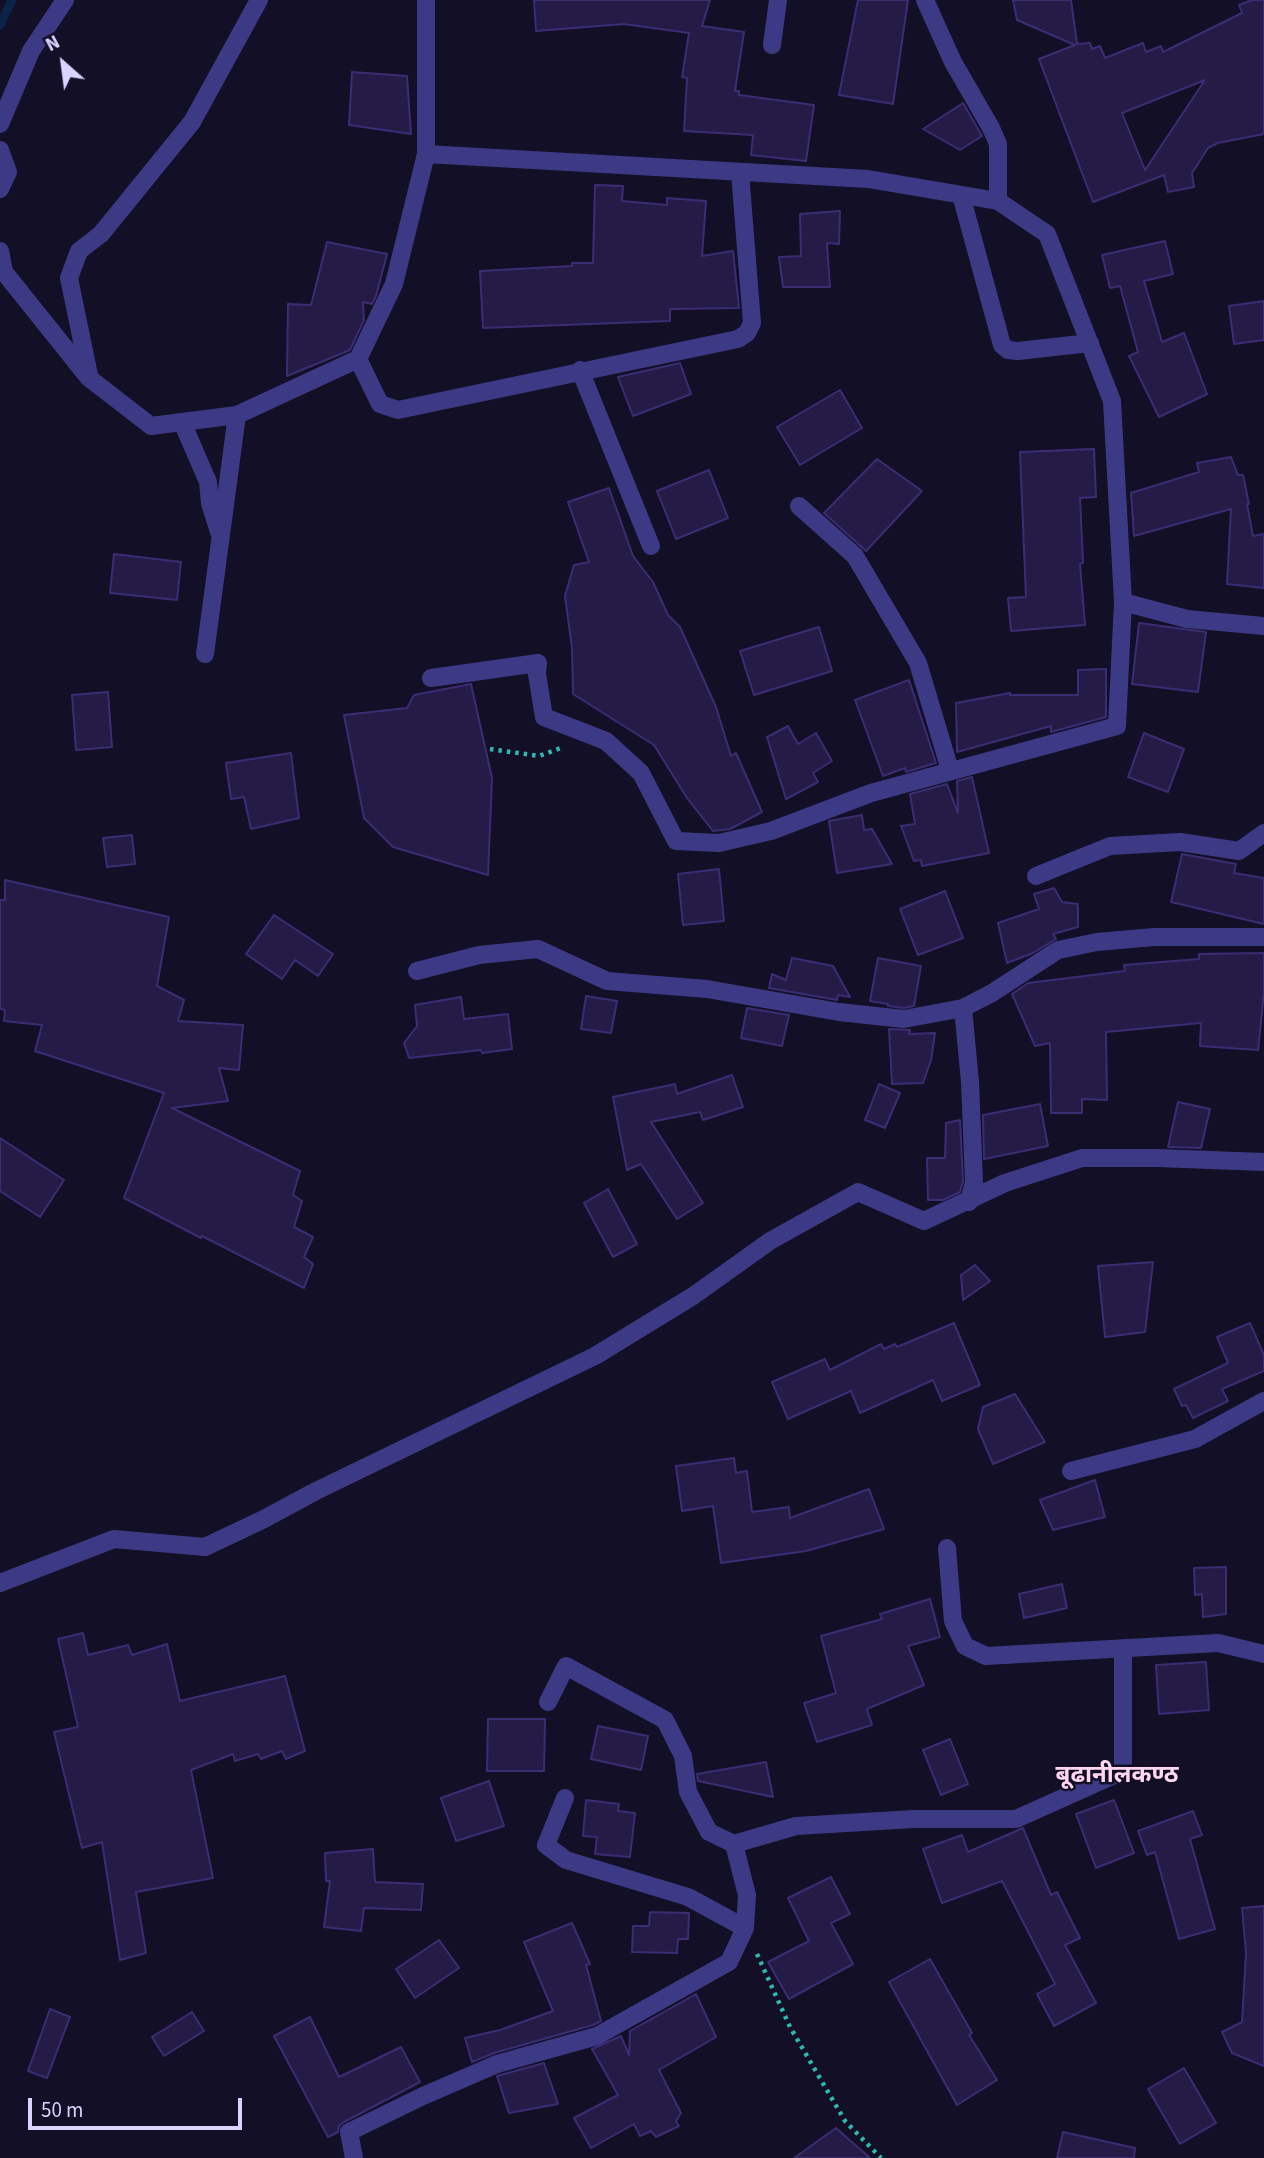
<!DOCTYPE html>
<meta charset="utf-8">
<style>
body{margin:0}
#map{position:relative;width:1264px;height:2158px;overflow:hidden;background:#130f26;font-family:"Source Sans 3",sans-serif}
canvas{display:block}
.north{position:absolute;left:28px;top:28px;width:70px;height:70px;-webkit-text-stroke:5px #130f26;paint-order:stroke;rotate:332deg;font-size:19px;font-weight:700;line-height:28px;text-align:center;color:#d9d4ff}
.north::after{content:'';display:block;margin:auto;width:24px;height:32px;background:#d9d4ff;clip-path:polygon(50% 0,100% 100%,50% 72%,0 100%)}
.scale{position:absolute;left:28px;top:2098px;width:214px;height:32px;box-sizing:border-box;border:4px solid #d9d4ff;border-top:0;padding-left:9px;font-size:21px;line-height:24px;white-space:nowrap;color:#d9d4ff;-webkit-text-stroke:5px #130f26;paint-order:stroke}
</style>
<div id="map">
<canvas width="1264" height="2158"></canvas>
<div class="north">N</div>
<div class="scale">50 m</div>
</div>
<script>
const ctx = document.querySelector('canvas').getContext('2d');
ctx.lineJoin = 'round';
function toPath(rows) {
  const path = new Path2D();
  for (const r of rows) {
    path.moveTo(r[0], r[1]);
    for (let i = 2; i < r.length; i += 2) path.lineTo(r[i], r[i + 1]);
  }
  return path;
}
function trace(path, color, width, dash) {
  ctx.strokeStyle = color;
  ctx.lineWidth = width;
  ctx.lineCap = dash ? 'butt' : 'round';
  ctx.setLineDash(dash || []);
  ctx.stroke(path);
}
function paint(path, color) {
  ctx.fillStyle = color;
  ctx.fill(path, 'evenodd');
}
function label(font, color, halo, rows, align = 'center') {
  ctx.font = font + ' "Source Sans 3","Noto Sans Devanagari",sans-serif';
  ctx.lineWidth = 5;
  ctx.setLineDash([]);
  ctx.textBaseline = 'middle';
  ctx.strokeStyle = halo;
  ctx.fillStyle = color;
  for (const [text, x, y, turn = 0] of rows) {
    ctx.save();
    ctx.translate(x, y);
    ctx.rotate((+turn || 0) * Math.PI / 180);
    ctx.textAlign = isNaN(turn) ? turn : align;
    if (halo) ctx.strokeText(text, 0, 0);
    ctx.fillText(text, 0, 0);
    ctx.restore();
  }
}
trace(toPath([
 [0,25,12,0]
]), '#0c2248', 9);
const building = toPath([
 [534,0,710,0,702,26,744,32,735,91,739,91,739,95,814,105,806,161,751,155,753,135,684,131,687,78,682,77,689,33,624,24,536,31,534,0],
 [858,0,908,0,893,104,839,95,858,0],
 [1013,0,1071,0,1077,44,1090,43,1092,49,1100,46,1105,58,1143,43,1146,52,1161,46,1163,52,1242,13,1239,5,1252,0,1264,0,1264,134,1218,143,1208,148,1192,173,1194,187,1168,192,1164,175,1093,202,1039,59,1075,45,1017,20,1013,0],
 [1205,80,1145,170,1122,113,1205,80],
 [352,72,407,76,411,134,349,125,352,72],
 [963,103,982,136,960,150,923,129,963,103],
 [595,185,623,186,622,201,667,205,667,198,706,201,702,256,733,251,739,308,670,309,670,321,483,328,480,271,572,266,572,263,593,263,595,185],
 [840,211,839,244,827,243,830,287,783,287,779,257,801,256,800,214,840,211],
 [1165,241,1173,274,1144,281,1162,342,1184,333,1207,394,1159,417,1129,356,1138,352,1120,286,1110,288,1102,255,1165,241],
 [327,242,387,254,376,296,372,304,363,302,364,320,350,350,287,376,288,304,311,305,327,242],
 [1264,301,1264,340,1234,344,1229,306,1264,301],
 [680,363,691,394,633,416,618,377,680,363],
 [840,390,862,428,800,465,777,427,840,390],
 [1094,449,1096,497,1080,498,1083,563,1080,564,1085,625,1011,631,1008,598,1026,597,1020,452,1094,449],
 [1231,457,1238,475,1243,475,1249,504,1247,504,1253,536,1264,534,1264,588,1227,584,1231,509,1134,536,1131,493,1199,472,1197,463,1231,457],
 [877,459,922,491,866,551,824,513,877,459],
 [709,470,728,518,676,539,657,491,709,470],
 [609,488,633,556,653,582,668,615,680,627,716,707,731,756,736,753,762,812,730,829,713,831,687,798,654,745,573,694,572,648,565,596,574,565,589,562,568,502,609,488],
 [114,554,181,562,177,600,110,593,114,554],
 [1139,623,1206,632,1198,692,1132,684,1139,623],
 [819,627,832,671,754,695,740,651,819,627],
 [1106,669,1106,717,1051,732,1051,726,957,752,956,703,1010,693,1010,695,1078,695,1078,670,1106,669],
 [909,680,936,763,906,772,905,768,883,776,855,700,909,680],
 [471,684,492,778,488,875,393,847,364,818,344,715,407,708,414,695,471,684],
 [108,692,112,747,76,750,72,695,108,692],
 [788,726,798,744,816,733,832,761,813,773,818,782,786,799,767,737,788,726],
 [1144,733,1184,749,1168,792,1128,777,1144,733],
 [291,753,299,818,251,829,244,797,231,799,226,763,291,753],
 [972,777,989,853,922,866,921,860,914,861,901,826,915,824,910,794,947,784,958,813,957,781,972,777],
 [862,815,864,830,872,829,892,864,837,873,829,821,862,815],
 [132,835,135,864,107,867,103,838,132,835],
 [1182,854,1236,864,1234,873,1264,878,1264,924,1171,902,1182,854],
 [719,869,724,921,683,925,678,874,719,869],
 [5,880,169,917,157,986,184,1000,178,1021,243,1025,239,1070,219,1068,228,1101,172,1108,300,1171,293,1195,302,1201,294,1227,313,1237,304,1257,313,1264,304,1288,202,1236,201,1238,124,1198,164,1093,35,1051,42,1025,4,1021,5,1010,0,1009,0,900,5,900,5,880],
 [1054,888,1062,902,1078,904,1078,927,1053,934,1056,939,1033,953,1007,963,998,923,1039,909,1034,894,1054,888],
 [945,891,963,938,918,955,900,909,945,891],
 [274,915,333,954,318,976,295,960,282,979,246,954,274,915],
 [1264,953,1264,992,1258,1050,1200,1046,1201,1023,1106,1032,1107,1100,1082,1099,1082,1113,1051,1113,1050,1043,1035,1046,1012,994,1028,983,1125,971,1124,965,1199,959,1199,954,1264,953],
 [792,958,833,966,850,997,838,995,837,1000,769,988,772,974,786,980,792,958],
 [878,958,921,966,914,1006,904,1008,888,1006,888,1004,870,1001,878,958],
 [586,996,617,1001,611,1033,581,1029,586,996],
 [461,997,464,1019,508,1014,512,1049,482,1053,481,1050,409,1058,404,1043,417,1026,415,1005,461,997],
 [747,1008,789,1015,782,1046,741,1038,747,1008],
 [889,1029,910,1030,909,1034,935,1033,931,1060,923,1083,892,1084,889,1029],
 [732,1075,743,1107,703,1120,700,1112,651,1122,703,1203,677,1219,641,1164,627,1170,613,1097,675,1084,677,1094,732,1075],
 [879,1084,900,1093,885,1128,865,1120,879,1084],
 [1178,1102,1210,1109,1201,1148,1168,1147,1178,1102],
 [1040,1104,1048,1146,984,1159,983,1115,1040,1104],
 [960,1120,963,1181,960,1192,943,1200,928,1200,927,1158,945,1158,946,1123,960,1120],
 [0,1138,64,1180,40,1217,0,1191,0,1138],
 [608,1189,637,1244,613,1257,584,1203,608,1189],
 [1153,1262,1145,1332,1105,1337,1098,1266,1153,1262],
 [975,1265,990,1281,963,1300,961,1275,975,1265],
 [954,1323,980,1385,942,1401,933,1380,860,1413,851,1391,788,1419,772,1382,825,1359,830,1370,881,1344,884,1349,895,1344,897,1347,954,1323],
 [1250,1323,1264,1355,1264,1371,1222,1389,1228,1401,1193,1418,1186,1405,1182,1406,1174,1389,1228,1363,1217,1337,1250,1323],
 [1015,1394,1045,1442,993,1464,978,1429,983,1407,1015,1394],
 [734,1458,736,1473,747,1471,752,1512,789,1507,790,1518,869,1489,884,1529,806,1551,721,1563,713,1506,682,1511,676,1466,734,1458],
 [1095,1480,1105,1517,1053,1530,1040,1500,1095,1480],
 [1226,1567,1226,1614,1203,1617,1202,1594,1195,1595,1194,1568,1226,1567],
 [1062,1584,1067,1608,1024,1618,1019,1594,1062,1584],
 [930,1599,940,1637,908,1646,924,1685,867,1709,872,1725,817,1742,804,1703,836,1693,821,1636,882,1619,880,1614,930,1599],
 [83,1633,88,1655,128,1645,132,1655,167,1644,180,1701,285,1676,305,1751,286,1759,282,1751,261,1759,258,1754,235,1761,233,1754,191,1770,213,1878,136,1892,146,1953,120,1960,102,1842,82,1848,54,1732,78,1727,58,1639,83,1633],
 [1206,1662,1209,1710,1159,1714,1156,1665,1206,1662],
 [488,1719,545,1719,544,1771,487,1771,488,1719],
 [598,1726,648,1736,641,1770,591,1759,598,1726],
 [950,1739,968,1784,941,1795,923,1750,950,1739],
 [766,1762,773,1797,698,1781,697,1774,766,1762],
 [489,1781,504,1826,456,1841,441,1798,489,1781],
 [586,1800,619,1804,618,1811,635,1813,630,1857,595,1854,597,1837,583,1836,586,1800],
 [1114,1800,1134,1853,1096,1868,1076,1814,1114,1800],
 [1193,1811,1202,1835,1190,1839,1215,1929,1179,1939,1155,1852,1147,1855,1138,1831,1193,1811],
 [1023,1828,1051,1895,1057,1892,1080,1938,1065,1945,1096,2003,1054,2026,1037,1994,1055,1984,1002,1881,942,1903,923,1849,962,1835,968,1852,1023,1828],
 [373,1849,375,1882,423,1884,421,1910,364,1908,361,1931,324,1927,330,1881,326,1881,325,1853,373,1849],
 [831,1877,850,1914,831,1923,853,1964,789,1999,768,1962,809,1941,788,1898,831,1877],
 [1264,1906,1264,2066,1232,2053,1222,2032,1242,2022,1246,1953,1242,1908,1264,1906],
 [650,1912,689,1913,688,1939,678,1939,677,1953,632,1952,633,1926,649,1926,650,1912],
 [572,1923,590,1964,586,1965,601,2021,593,2025,494,2053,472,2062,465,2038,500,2030,553,2011,524,1942,572,1923],
 [439,1940,459,1968,415,1998,396,1969,439,1940],
 [930,1959,972,2033,969,2035,997,2080,957,2105,889,1982,930,1959],
 [696,1994,716,2037,659,2070,681,2113,676,2121,679,2126,656,2137,651,2131,640,2136,634,2124,591,2148,574,2118,618,2095,592,2049,621,2036,629,2055,630,2031,696,1994],
 [50,2009,70,2017,47,2078,28,2071,50,2009],
 [192,2012,204,2031,164,2056,152,2037,192,2012],
 [310,2017,339,2077,401,2047,420,2082,344,2122,339,2126,338,2132,328,2137,274,2036,310,2017],
 [544,2063,558,2104,509,2113,497,2076,544,2063],
 [1184,2068,1216,2123,1180,2144,1148,2089,1184,2068],
 [836,2128,870,2158,794,2158,836,2128],
 [1063,2132,1135,2148,1134,2158,1057,2158,1063,2132]
]);
paint(building, '#241b47');
trace(building, '#3b2d73', 2);
trace(toPath([
 [490,749,539,756,561,748],
 [757,1954,790,2027,845,2121,881,2158]
]), '#2fb8b0', 4.5, [3.5, 5]);
trace(toPath([
 [925,0,953,62,991,128,998,144,998,201],
 [772,45,778,0],
 [0,124,31,51,65,0],
 [0,150,8,172,0,189],
 [426,154,868,179,998,201,1047,234,1112,401,1123,602,1117,726,871,793,771,831,719,843,676,841,641,773,606,741,544,717,537,674,538,663,431,678],
 [961,195,1002,345,1008,350,1018,351,1090,343],
 [0,251,4,272,89,378,151,426,237,415,358,359,394,284,426,154,426,0],
 [358,359,380,404,398,410,738,339,747,333,752,323,740,173],
 [580,370,651,546],
 [89,375,69,278,79,251,101,234,192,122,259,0],
 [182,422,208,482,210,503,219,532],
 [799,506,855,556,918,663,950,770],
 [1123,602,1187,619,1264,626],
 [205,654,237,415],
 [1036,876,1110,846,1180,842,1239,851,1264,833],
 [417,971,479,955,538,949,607,981,707,989,839,1012,904,1019,963,1008,970,1082,974,1182,969,1202],
 [963,1008,992,993,1058,950,1097,942,1154,937,1264,937],
 [1071,1471,1195,1439,1264,1401],
 [947,1548,953,1621,965,1646,986,1656,1218,1643,1264,1654],
 [0,1583,114,1539,205,1547,264,1519,316,1491,595,1356,693,1296,770,1241,858,1192,924,1221,1005,1183,1082,1158,1157,1158,1264,1162],
 [548,1702,566,1666,665,1720,683,1756,688,1792,709,1832,734,1844],
 [565,1798,546,1845,566,1860,688,1897,745,1928,747,1895,734,1844,796,1826,914,1819,1016,1819,1123,1771,1123,1648],
 [354,2158,349,2132,423,2096,497,2064,597,2036,729,1962,745,1928]
]), '#3d3a85', 18);
label('bold 24px', '#ffd6f0', '#130f26', [
 ["बूढानीलकण्ठ",1117,1777]
]);
</script>
